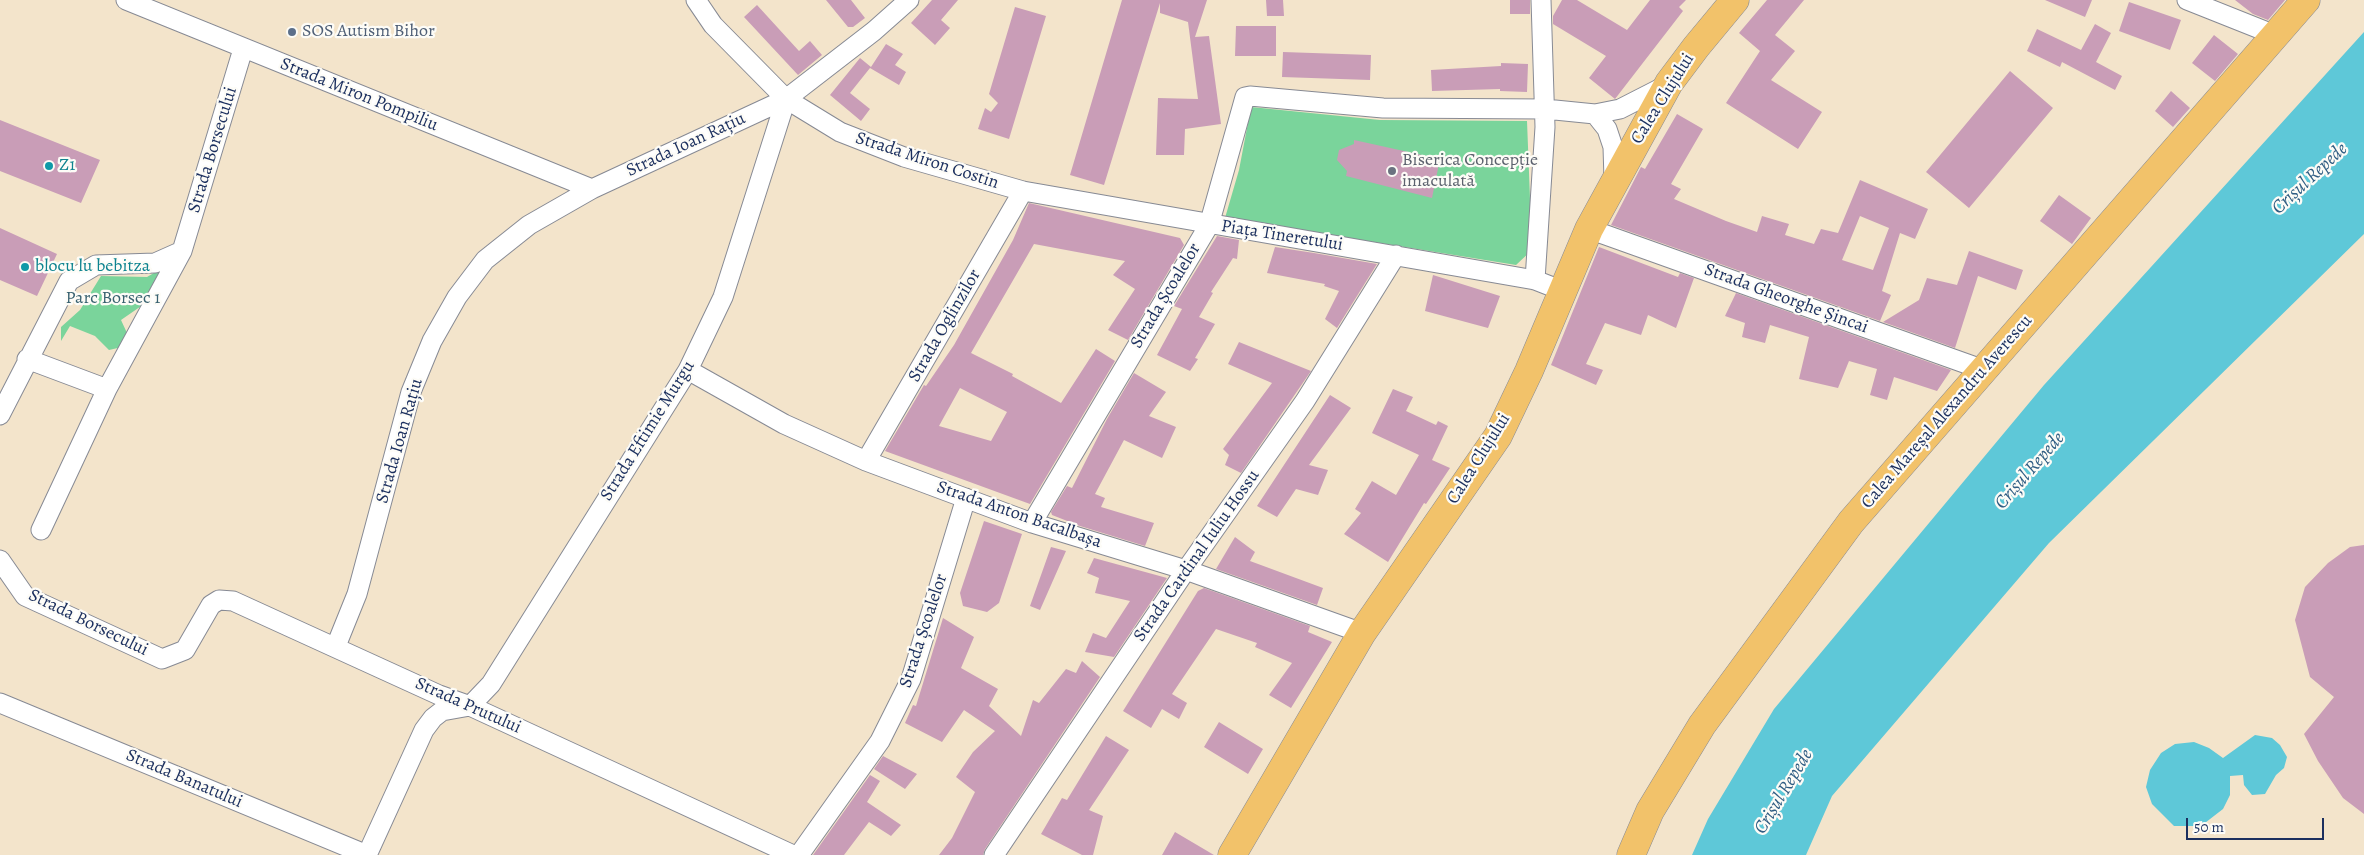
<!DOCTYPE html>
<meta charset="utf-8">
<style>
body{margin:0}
#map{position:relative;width:2364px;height:855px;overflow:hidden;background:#f3e4cb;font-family:Alegreya,serif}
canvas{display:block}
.scale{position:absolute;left:2186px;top:818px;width:138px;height:22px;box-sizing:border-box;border:2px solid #1b2f5e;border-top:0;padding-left:6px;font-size:15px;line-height:18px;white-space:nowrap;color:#1b2f5e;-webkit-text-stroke:4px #fdfcf7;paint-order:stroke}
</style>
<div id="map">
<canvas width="2364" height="855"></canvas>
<div class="scale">50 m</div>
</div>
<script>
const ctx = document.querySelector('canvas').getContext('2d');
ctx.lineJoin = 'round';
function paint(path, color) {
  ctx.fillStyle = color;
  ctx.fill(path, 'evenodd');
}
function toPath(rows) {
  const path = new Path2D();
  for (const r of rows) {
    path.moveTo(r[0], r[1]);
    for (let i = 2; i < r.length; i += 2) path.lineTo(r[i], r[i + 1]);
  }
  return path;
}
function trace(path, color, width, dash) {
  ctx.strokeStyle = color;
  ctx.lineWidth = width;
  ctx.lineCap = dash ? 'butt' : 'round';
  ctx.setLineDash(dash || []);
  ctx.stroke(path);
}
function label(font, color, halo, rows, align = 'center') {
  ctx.font = font + ' Alegreya,serif';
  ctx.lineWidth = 4.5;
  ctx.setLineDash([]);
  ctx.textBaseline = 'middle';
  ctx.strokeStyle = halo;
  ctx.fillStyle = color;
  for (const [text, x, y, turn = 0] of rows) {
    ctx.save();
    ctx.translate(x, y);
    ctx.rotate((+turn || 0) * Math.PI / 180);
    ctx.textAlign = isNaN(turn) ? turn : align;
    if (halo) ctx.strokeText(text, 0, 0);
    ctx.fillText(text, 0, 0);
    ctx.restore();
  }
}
paint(toPath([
 [1251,107,1380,120,1527,121,1532,250,1516,265,1225,218,1239,170],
 [171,263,147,302,121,320,127,333,122,347,109,350,95,336,70,326,61,341,61,327,80,310,101,276,147,277]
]), '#7ad49b');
paint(toPath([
 [2364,32,2364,234,2049,543,1832,796,1806,855,1692,855,1708,819,1774,709,2044,385],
 [2255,735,2272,738,2280,745,2287,757,2284,768,2276,775,2265,794,2252,795,2244,785,2243,775,2230,776,2230,795,2223,809,2201,826,2174,826,2152,804,2146,787,2150,770,2161,753,2175,744,2194,742,2209,748,2223,758]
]), '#5ec8d8');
paint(toPath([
 [826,0,851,0,865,18,853,27,848,27],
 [932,0,958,0,941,20,950,28,935,45,911,23],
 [1122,0,1207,0,1195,37,1209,36,1221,124,1185,129,1184,155,1156,155,1158,98,1198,99,1188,22,1160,13,1160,3,1104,185,1070,175],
 [1266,0,1283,0,1284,16,1267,16],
 [1510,0,1530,0,1530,14,1510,14],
 [1562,0,1577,0,1627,30,1650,0,1686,0,1679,7,1683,11,1615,99,1589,78,1606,56,1553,24,1553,16],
 [1767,0,1804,0,1775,35,1795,51,1771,80,1822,112,1798,149,1726,103,1760,51,1739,33],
 [2045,0,2092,0,2085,17],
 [2235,0,2285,0,2268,20,2253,14],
 [2129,2,2181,20,2170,50,2119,31],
 [757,5,799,51,810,41,822,55,798,75,744,17],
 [1015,7,1046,16,1009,139,978,129,985,108,991,112,998,103,989,94],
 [2095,24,2111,33,2096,62,2122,76,2115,90,2062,62,2060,67,2027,51,2037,29,2081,50],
 [1236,26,1276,26,1276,56,1235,56],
 [2214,35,2238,54,2215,81,2192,63],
 [886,44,903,54,895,65,906,72,899,85,870,68,850,93,870,109,861,121,830,95,860,58,871,67],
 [1283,52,1371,55,1370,80,1282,77],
 [1501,63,1528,64,1527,92,1500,91,1500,89,1432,91,1431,70,1501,66],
 [2010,71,2053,108,1969,208,1926,172],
 [2171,91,2190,108,2173,127,2155,111],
 [1677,114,1703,129,1671,184,1681,189,1674,199,1726,221,1757,232,1762,216,1789,224,1785,235,1814,244,1821,229,1838,233,1860,180,1928,209,1915,239,1900,233,1882,291,1891,295,1880,321,1611,225,1641,167,1645,169],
 [1860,216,1889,228,1873,270,1842,260],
 [0,120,100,160,81,203,0,171],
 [1354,140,1440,159,1432,198,1346,176,1347,171,1337,160,1339,150,1354,144],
 [2059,195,2091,218,2072,244,2040,221],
 [1029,203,1180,238,1184,245,1128,340,1108,330,1135,289,1113,275,1125,261,1034,244,971,353,1013,374,1012,376,1061,403,1096,349,1115,361,1030,504,885,451,924,385,926,386,954,345,1013,240],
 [960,388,1007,412,991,441,939,426],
 [0,228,57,254,37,296,0,280],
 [1217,236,1239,240,1237,259,1233,258,1211,292,1213,293,1199,317,1215,324,1195,358,1198,359,1190,371,1157,355,1182,309,1174,306],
 [1275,247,1314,253,1377,264,1337,328,1325,319,1339,291,1324,286,1325,284,1267,273],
 [1599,247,1678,277,1680,273,1694,278,1676,328,1648,315,1641,335,1605,323,1586,364,1603,370,1596,385,1551,365],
 [1969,251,2023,270,2016,290,1978,276,1955,348,1883,322,1919,300,1927,278,1957,285],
 [1433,275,1500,296,1488,328,1425,311],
 [1736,293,1951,370,1937,391,1894,377,1887,400,1870,395,1877,369,1849,361,1838,388,1799,379,1809,337,1770,325,1765,343,1742,337,1745,323,1725,316],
 [1239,342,1311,371,1241,473,1225,465,1229,455,1223,449,1272,383,1228,364],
 [1134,373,1166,392,1149,416,1176,427,1162,458,1124,440,1095,494,1105,498,1101,507,1154,523,1145,546,1080,526,1052,515,1051,512,1067,486,1072,488,1107,419],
 [1393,389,1413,397,1406,411,1436,425,1438,421,1448,426,1432,460,1450,468,1426,504,1424,503,1388,562,1344,534,1361,513,1355,509,1372,481,1396,495,1419,455,1372,433],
 [1330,395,1351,408,1309,465,1328,470,1318,495,1296,489,1277,517,1257,506],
 [984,521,1022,534,999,603,987,612,963,606,960,593],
 [1235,537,1255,552,1250,561,1323,588,1317,605,1216,569],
 [2364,545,2364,814,2343,798,2318,761,2304,734,2334,697,2310,677,2295,620,2305,587,2328,563,2350,547],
 [1051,547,1066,551,1040,610,1030,606],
 [1094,558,1167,578,1114,657,1085,652,1093,633,1106,638,1130,601,1095,593,1099,578,1087,573],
 [1204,588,1310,626,1308,632,1332,642,1291,708,1269,695,1292,663,1255,647,1257,643,1216,629,1172,694,1187,703,1179,719,1162,709,1151,728,1123,711,1198,591],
 [943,618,974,637,961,668,998,689,989,706,1021,736,1033,700,1039,703,1066,669,1076,673,1082,661,1100,677,985,849,983,855,939,855,952,838,975,792,956,777,973,752,995,731,964,710,942,742,905,723,913,705,916,706],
 [1219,722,1263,749,1248,774,1204,747],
 [1106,736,1129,750,1089,810,1103,816,1093,855,1082,855,1041,834,1062,798,1067,800],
 [883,756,917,774,905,789,874,769],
 [870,775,880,781,867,802,901,825,891,836,869,822,844,855,813,855],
 [1175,832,1214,855,1162,855]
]), '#c99db7');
const minor = toPath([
 [126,0,592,189],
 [696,0,713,25,786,99,840,132,904,157,1023,191,1535,280,1563,291],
 [2187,0,2275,35],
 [1595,114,1607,129,1613,147,1614,180],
 [1589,229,1984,370],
 [1535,280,1545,127,1541,0],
 [27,359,107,389],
 [688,370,784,424,866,461,1032,523,1186,570,1362,633],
 [0,415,69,281,96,265,155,263,182,251],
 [866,461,1023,191],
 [1032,523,1209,225,1245,97,1250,96,1383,108,1545,109,1595,114,1620,109,1667,85],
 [41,530,107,389,182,251,243,49],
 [0,560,25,596,162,659,185,650,211,605,219,600,233,601,439,695,470,706,793,855],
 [336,646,357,594,411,392,432,341,457,297,485,260,529,225,592,189,786,99,874,31,909,0],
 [0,703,367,855],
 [367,855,424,730,433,718,442,711,470,706,491,684,688,370,723,297,786,99],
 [799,855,880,741,911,679,966,498],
 [994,855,1186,570,1305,401,1396,255]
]);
const primary = toPath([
 [1232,855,1362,633,1498,436,1529,371,1589,229,1669,83,1696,47,1735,0],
 [1631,855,1650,811,1702,725,1851,522,2306,0]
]);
trace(minor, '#878a94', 21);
trace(primary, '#878a94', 29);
trace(minor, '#fff', 19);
trace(primary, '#f2c26a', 28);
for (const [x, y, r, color] of [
 [292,32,5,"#5c6f8a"],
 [49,166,5,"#0f9aa8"],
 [1392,171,5,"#6b7280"],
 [25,267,5,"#0f9aa8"]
]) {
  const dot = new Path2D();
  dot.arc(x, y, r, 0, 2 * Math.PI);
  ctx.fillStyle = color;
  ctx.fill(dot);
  trace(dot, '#fdfcf7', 2);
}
label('18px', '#4e5e75', '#fdfcf7', [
 ["SOS Autism Bihor",302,32]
], 'left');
label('18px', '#1b2f5e', '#fdfcf7', [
 ["Strada Miron Pompiliu",359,95,22],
 ["Calea Clujului",1663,99,-58],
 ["Strada Ioan Rațiu",686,145,-25],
 ["Strada Borsecului",213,150,-73],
 ["Strada Miron Costin",927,161,18],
 ["Piața Tineretului",1282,236,9],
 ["Strada Școalelor",1166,296,-59],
 ["Strada Gheorghe Șincai",1786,299,20],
 ["Strada Oglinzilor",945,326,-60],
 ["Calea Mareșal Alexandru Averescu",1947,412,-49],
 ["Strada Eftimie Murgu",648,431,-58],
 ["Strada Ioan Rațiu",400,441,-74],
 ["Calea Clujului",1479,459,-58],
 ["Strada Anton Bacalbașa",1019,515,19],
 ["Strada Cardinal Iuliu Hossu",1197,556,-55],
 ["Strada Borsecului",88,623,26],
 ["Strada Școalelor",924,631,-72],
 ["Strada Prutului",468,706,24],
 ["Strada Banatului",184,779,23]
]);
label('18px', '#5b616d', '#fdfcf7', [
 ["Biserica Concepție",1402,161],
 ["imaculată",1402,182]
], 'left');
label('18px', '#0d838f', '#fdfcf7', [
 ["Z1",59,166],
 ["blocu lu bebitza",35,267]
], 'left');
label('18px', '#386170', '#fdfcf7', [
 ["Parc Borsec 1",113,299]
]);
label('italic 19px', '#2f5d83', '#fdfcf7', [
 ["Crișul Repede",2310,179,-43],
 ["Crișul Repede",2030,471,-49],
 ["Crișul Repede",1784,792,-59]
]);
</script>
